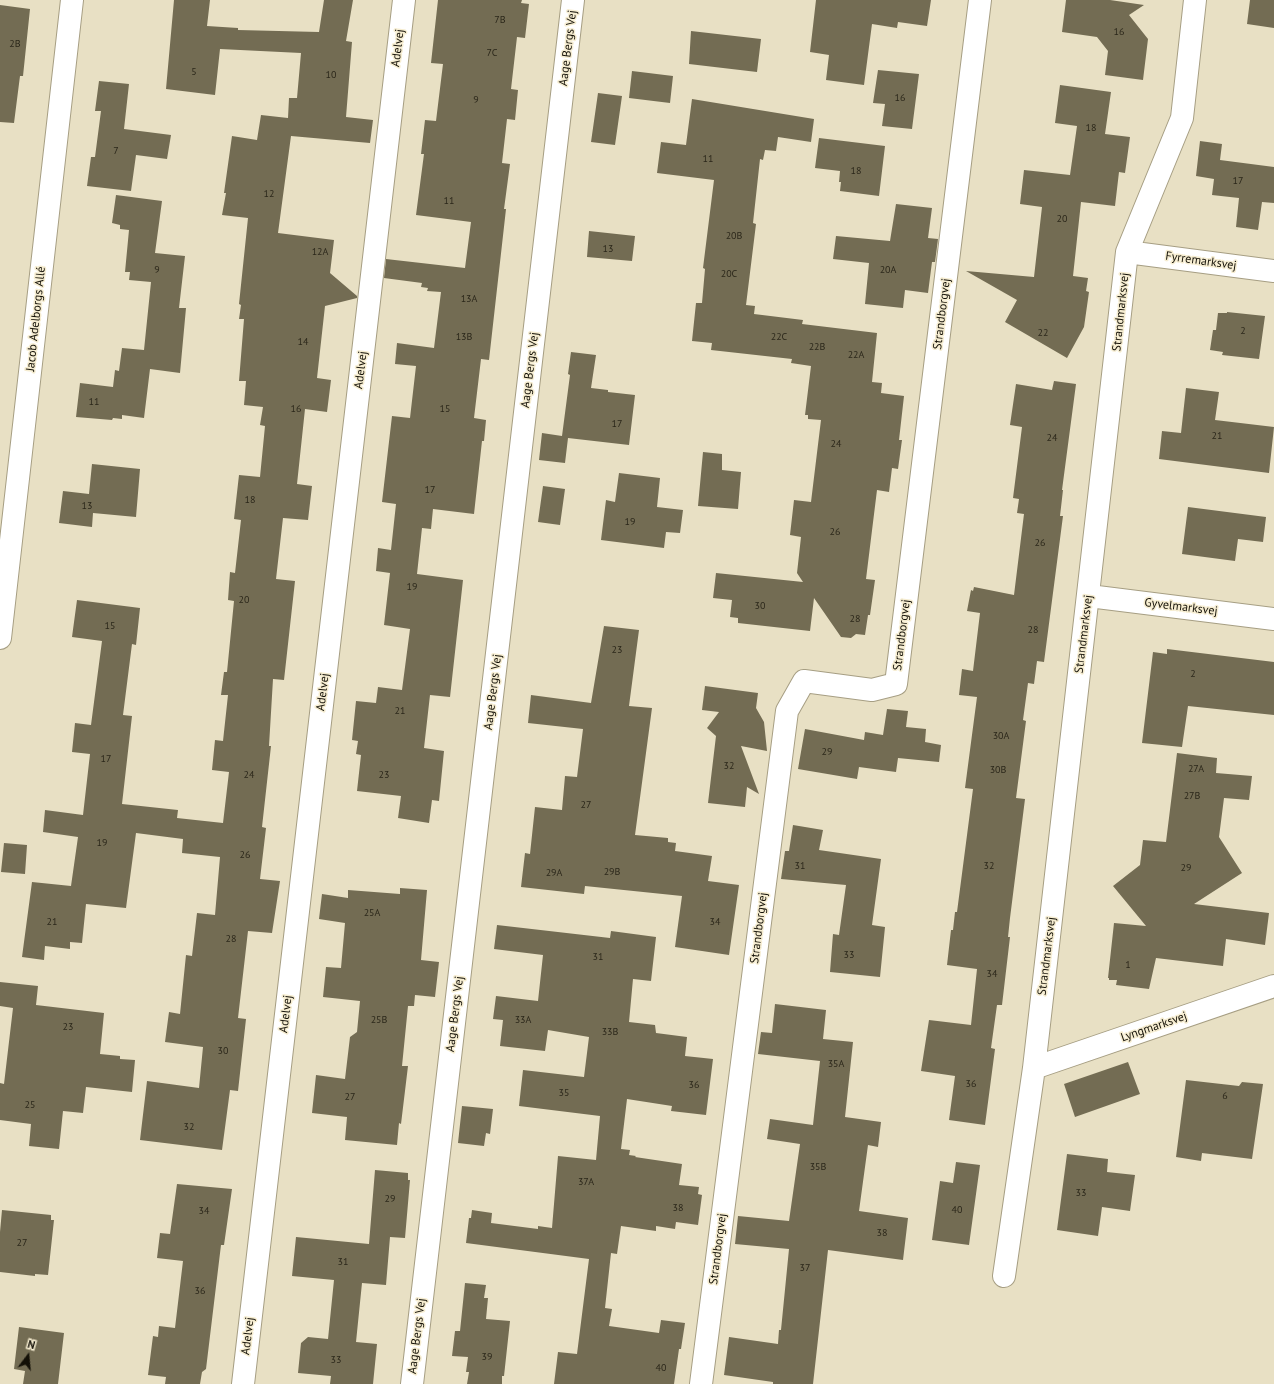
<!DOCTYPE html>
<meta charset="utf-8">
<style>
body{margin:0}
#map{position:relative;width:1274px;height:1384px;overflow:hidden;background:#e8e0c4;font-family:"PT Sans",sans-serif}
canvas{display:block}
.north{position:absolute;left:8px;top:1336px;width:40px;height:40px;-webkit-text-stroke:3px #f6edd1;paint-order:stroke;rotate:16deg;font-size:11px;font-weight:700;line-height:16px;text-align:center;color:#131007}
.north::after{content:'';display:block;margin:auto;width:14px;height:18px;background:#131007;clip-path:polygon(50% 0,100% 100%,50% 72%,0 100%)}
</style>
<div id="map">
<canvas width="1274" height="1384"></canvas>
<div class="north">N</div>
</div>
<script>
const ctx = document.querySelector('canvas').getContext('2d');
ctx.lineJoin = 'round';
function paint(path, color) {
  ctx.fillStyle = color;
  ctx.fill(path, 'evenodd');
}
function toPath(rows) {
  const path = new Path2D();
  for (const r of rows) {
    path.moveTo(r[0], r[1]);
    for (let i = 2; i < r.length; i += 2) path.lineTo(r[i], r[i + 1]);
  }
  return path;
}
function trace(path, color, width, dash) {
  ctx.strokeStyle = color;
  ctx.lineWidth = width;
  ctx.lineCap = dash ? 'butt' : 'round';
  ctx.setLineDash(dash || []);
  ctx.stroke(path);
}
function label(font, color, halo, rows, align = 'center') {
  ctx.font = font + ' "PT Sans",sans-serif';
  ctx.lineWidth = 3;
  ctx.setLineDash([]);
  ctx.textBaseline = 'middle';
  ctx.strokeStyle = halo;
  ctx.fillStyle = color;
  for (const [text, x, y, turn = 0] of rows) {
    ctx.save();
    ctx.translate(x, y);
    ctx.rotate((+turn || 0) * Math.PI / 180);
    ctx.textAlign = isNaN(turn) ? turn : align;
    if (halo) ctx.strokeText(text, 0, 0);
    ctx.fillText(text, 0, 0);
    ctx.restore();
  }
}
paint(toPath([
 [174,0,210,0,207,26,238,28,238,30,319,32,324,0,353,0,346,41,352,42,346,117,373,120,370,143,291,136,278,233,334,240,330,273,357,296,357,298,325,306,317,378,331,380,327,412,305,409,297,484,312,486,308,520,283,518,276,579,295,581,284,680,273,679,269,746,271,746,262,827,266,828,260,879,280,881,272,933,248,931,238,1018,246,1019,238,1091,230,1090,222,1150,140,1140,147,1081,199,1088,203,1047,165,1042,169,1012,180,1014,186,955,192,956,197,913,215,915,220,857,182,853,183,839,136,833,126,908,86,904,82,943,70,942,70,949,45,946,44,960,22,957,32,882,71,886,78,837,43,832,45,810,83,815,90,754,72,752,75,723,91,725,102,641,72,637,77,600,140,608,136,645,132,644,123,715,132,716,122,804,178,810,177,818,223,823,229,772,212,770,215,740,223,741,228,695,221,695,224,672,227,672,234,601,228,600,230,572,235,573,241,520,234,519,239,475,260,477,265,426,260,425,263,407,244,405,246,381,239,381,244,319,239,319,241,305,239,304,248,218,222,215,226,193,224,193,232,136,257,140,261,115,288,118,289,98,297,98,301,53,220,49,215,95,166,89],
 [438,0,522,0,521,3,529,4,525,38,517,37,511,89,518,90,515,120,507,119,502,163,510,164,504,209,506,209,489,360,481,359,474,418,486,420,484,441,482,441,474,514,433,509,431,529,422,528,417,574,463,580,450,697,430,695,424,748,444,751,439,801,432,800,429,823,398,818,401,796,357,791,361,755,356,754,358,741,352,740,356,701,376,703,378,687,402,690,410,629,384,625,390,573,376,571,378,548,391,550,396,504,382,502,392,416,410,418,416,366,395,364,397,343,434,348,441,292,427,291,428,288,421,287,422,283,384,278,386,259,465,268,471,222,416,215,424,154,421,154,425,120,436,121,443,64,431,63],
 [816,0,931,0,927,26,898,22,897,28,872,24,864,85,826,80,829,55,810,52],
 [1066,0,1110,0,1144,5,1129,15,1148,39,1143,80,1105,75,1108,51,1097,37,1062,32],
 [1250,0,1274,0,1274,28,1247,24],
 [0,5,30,9,23,76,20,76,14,123,0,122],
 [691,31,761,39,757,72,689,64],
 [878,70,919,74,912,129,882,126,885,104,873,103],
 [632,71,673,76,670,103,629,98],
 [99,81,129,84,124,129,171,135,167,159,136,155,131,191,87,186,91,157,95,157,101,111,95,111],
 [1060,85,1111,92,1105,134,1130,137,1125,173,1119,172,1115,206,1081,202,1073,276,1088,278,1086,291,1089,292,1084,327,1067,358,1005,322,1017,300,966,271,1034,277,1042,207,1020,204,1024,170,1070,175,1077,126,1055,123],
 [598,93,622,96,615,145,591,142],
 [692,99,814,119,811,142,778,137,776,151,765,150,763,160,760,159,753,223,756,224,746,305,755,306,754,314,803,320,802,324,877,333,872,382,882,383,881,393,904,396,899,440,902,440,898,469,892,468,889,492,877,490,866,579,875,580,870,615,868,615,865,635,856,634,851,638,841,637,814,598,810,631,738,623,738,618,730,617,732,600,713,598,716,573,803,582,797,573,801,537,790,535,794,500,811,502,821,420,808,419,808,415,805,415,811,366,791,363,792,359,711,350,712,343,692,341,696,303,702,303,705,269,703,268,714,180,657,173,661,142,686,145],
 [819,138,885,146,879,196,840,191,841,182,839,182,840,171,815,168],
 [1200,141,1222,144,1220,160,1274,167,1274,203,1262,202,1258,230,1236,227,1239,198,1212,195,1214,179,1196,176],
 [116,195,162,201,155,253,185,256,179,308,186,308,180,373,150,369,144,418,122,415,122,419,113,418,112,420,76,417,80,383,113,387,115,370,119,371,122,348,144,350,151,282,129,280,130,272,125,272,129,230,120,229,120,225,112,223],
 [896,204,932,208,928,238,938,239,935,262,932,262,928,293,905,290,903,308,865,304,869,263,833,259,836,236,890,241],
 [589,231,635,236,632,261,587,257],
 [1227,312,1265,316,1259,359,1222,355,1223,352,1210,350,1213,330,1216,330,1218,313,1227,313],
 [571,352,596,355,591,388,608,390,608,392,635,395,629,445,568,438,565,463,539,460,542,433,562,436,570,375,568,374],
 [1054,381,1076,384,1062,490,1063,490,1060,516,1063,516,1044,662,1037,661,1034,684,1028,683,1023,720,1026,721,1016,798,1025,799,1010,918,1008,937,1010,937,1002,1005,997,1005,991,1048,995,1049,985,1125,949,1120,955,1076,921,1071,929,1020,971,1025,977,969,947,965,951,930,953,930,955,912,957,912,973,789,965,788,977,697,959,695,962,669,973,671,980,613,967,611,971,590,973,591,974,587,1014,595,1024,514,1017,513,1019,499,1013,498,1022,427,1010,425,1016,384,1052,390],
 [1186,388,1219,392,1215,420,1274,427,1269,473,1159,459,1162,431,1181,433],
 [703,452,722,454,722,470,741,472,738,509,698,506],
 [92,464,140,469,136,517,93,513,92,527,59,523,63,491,89,494],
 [619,473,660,478,657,507,683,510,680,533,666,532,664,548,601,540,606,500,615,502],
 [543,486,565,489,560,525,538,522],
 [1188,507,1266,517,1263,542,1238,539,1235,561,1182,554],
 [604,626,639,630,629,706,652,708,635,835,668,838,668,842,676,843,675,851,712,856,708,881,739,885,729,955,675,947,682,896,585,886,584,894,521,887,525,853,530,854,535,807,562,810,565,776,577,777,583,729,528,723,531,695,591,703],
 [1167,649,1274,662,1274,715,1188,706,1182,747,1142,743,1153,652,1167,654],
 [705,686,758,693,756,708,764,722,767,751,741,746,759,794,747,787,745,807,708,803,716,736,707,728,719,712,702,710],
 [887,709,908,711,906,727,926,729,925,742,941,745,939,762,898,758,896,772,859,767,857,779,798,769,805,729,864,740,865,732,883,735],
 [1177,753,1217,758,1216,773,1252,776,1249,800,1224,798,1219,837,1242,873,1194,904,1269,913,1265,945,1226,939,1223,966,1156,958,1149,989,1116,985,1117,980,1109,980,1109,978,1108,978,1114,923,1146,926,1113,886,1140,865,1143,840,1166,842],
 [793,825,823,830,819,850,881,859,872,925,885,927,880,977,830,972,833,934,839,935,846,885,781,879,785,851,789,851],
 [4,843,27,845,25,874,1,872],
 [400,888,427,890,421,960,439,962,435,997,415,995,414,1006,408,1006,402,1066,408,1066,401,1124,399,1123,397,1145,345,1140,347,1117,312,1113,316,1075,345,1079,350,1037,357,1032,360,1001,323,997,326,967,341,968,345,923,319,919,322,894,348,898,348,890,400,894],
 [497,925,610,938,611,931,656,937,651,981,633,979,629,1022,655,1025,656,1033,687,1037,685,1056,713,1059,706,1115,671,1111,672,1106,627,1099,621,1149,630,1150,629,1155,636,1156,635,1157,682,1164,679,1185,699,1187,698,1194,702,1195,698,1225,676,1222,675,1229,656,1226,656,1231,621,1226,617,1254,611,1253,605,1308,612,1309,609,1326,659,1333,661,1320,685,1323,681,1349,679,1349,674,1384,554,1384,558,1352,577,1354,589,1259,466,1243,469,1218,471,1218,472,1210,492,1213,491,1223,538,1229,538,1226,552,1228,558,1156,596,1160,600,1116,519,1106,523,1070,584,1077,589,1037,548,1030,545,1051,500,1046,503,1020,493,1019,496,996,538,1001,543,955,494,949],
 [0,982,38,986,36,1005,104,1013,100,1054,120,1056,120,1059,135,1060,132,1092,86,1087,83,1113,63,1111,59,1149,29,1146,31,1124,0,1120,0,1083,4,1084,13,1008,0,1006],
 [775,1004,826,1010,823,1039,853,1042,845,1117,881,1122,878,1147,868,1145,859,1211,908,1218,903,1260,828,1250,813,1384,773,1384,773,1382,724,1375,729,1337,778,1344,779,1330,781,1330,789,1249,735,1244,738,1216,789,1221,800,1144,767,1139,770,1119,813,1125,820,1061,758,1054,761,1032,772,1033],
 [1128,1062,1140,1094,1075,1117,1064,1084],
 [1186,1080,1239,1086,1242,1082,1263,1084,1252,1159,1202,1153,1201,1161,1176,1157],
 [462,1106,493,1109,490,1134,486,1133,484,1146,458,1143],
 [1067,1154,1108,1159,1107,1172,1135,1175,1130,1211,1102,1207,1098,1236,1057,1230],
 [956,1162,980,1165,969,1245,932,1240,940,1181,953,1183],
 [375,1170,408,1173,408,1180,410,1180,405,1238,390,1237,386,1285,362,1283,356,1342,377,1344,373,1384,330,1384,331,1376,298,1373,301,1343,308,1337,328,1339,334,1280,292,1276,296,1237,369,1244],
 [177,1184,232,1189,224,1245,221,1245,206,1369,202,1372,200,1384,165,1384,166,1377,148,1375,153,1336,158,1337,159,1326,175,1328,183,1261,157,1258,160,1233,170,1234],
 [2,1210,51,1215,51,1220,54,1220,48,1275,35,1274,35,1276,0,1272,0,1232],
 [465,1283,486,1285,484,1298,488,1298,486,1319,510,1321,504,1376,502,1376,502,1384,467,1384,469,1372,466,1372,468,1357,452,1356,455,1331,460,1331],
 [19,1327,64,1333,58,1384,23,1384,25,1371,14,1369]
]), '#736c53');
const street = toPath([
 [1127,252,1274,271],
 [1089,596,1274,619],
 [0,638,72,0],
 [1034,1068,1274,986],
 [1004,1276,1034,1068,1127,252,1182,118,1195,0],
 [243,1384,404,0],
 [412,1384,573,0],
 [701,1384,787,711,804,681,872,690,896,684,980,0]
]);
trace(street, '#a69e83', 24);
trace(street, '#fff', 22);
label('10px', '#2b271a', null, [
 ["7B",500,20],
 ["16",1119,32],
 ["2B",15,44],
 ["7C",492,53],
 ["5",194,72],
 ["10",331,75],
 ["16",900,98],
 ["9",476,100],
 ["18",1091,128],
 ["7",116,151],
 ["11",708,159],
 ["18",856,171],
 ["17",1238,181],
 ["12",269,194],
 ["11",449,201],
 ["20",1062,219],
 ["20B",734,236],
 ["13",608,249],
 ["12A",320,252],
 ["9",157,270],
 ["20A",888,270],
 ["20C",729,274],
 ["13A",469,299],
 ["2",1243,331],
 ["22",1043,333],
 ["13B",464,337],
 ["22C",779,337],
 ["14",303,342],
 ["22B",817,347],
 ["22A",856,355],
 ["11",94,402],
 ["16",296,409],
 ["15",445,409],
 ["17",617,424],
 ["21",1217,436],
 ["24",1052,438],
 ["24",836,444],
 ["17",430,490],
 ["18",250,500],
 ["13",87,506],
 ["19",630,522],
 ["26",835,532],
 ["26",1040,543],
 ["19",412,587],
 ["20",244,600],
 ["30",760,606],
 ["28",855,619],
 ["15",110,626],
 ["28",1033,630],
 ["23",617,650],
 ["2",1193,674],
 ["21",400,711],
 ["30A",1001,736],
 ["29",827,752],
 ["17",106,759],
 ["32",729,766],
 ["27A",1196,769],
 ["30B",998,770],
 ["24",249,775],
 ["23",384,775],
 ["27B",1192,796],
 ["27",586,805],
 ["19",102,843],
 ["26",245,855],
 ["31",800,866],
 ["32",989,866],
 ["29",1186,868],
 ["29B",612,872],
 ["29A",554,873],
 ["25A",372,913],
 ["21",52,922],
 ["34",715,922],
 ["28",231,939],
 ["33",849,955],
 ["31",598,957],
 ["1",1128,965],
 ["34",992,974],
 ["25B",379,1020],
 ["33A",523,1020],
 ["23",68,1027],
 ["33B",610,1032],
 ["30",223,1051],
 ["35A",836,1064],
 ["36",971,1084],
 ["36",694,1085],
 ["35",564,1093],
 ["6",1225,1096],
 ["27",350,1097],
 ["25",30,1105],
 ["32",189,1127],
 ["35B",818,1167],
 ["37A",586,1182],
 ["33",1081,1193],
 ["29",390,1199],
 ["38",678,1208],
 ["40",957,1210],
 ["34",204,1211],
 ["38",882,1233],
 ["27",22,1243],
 ["31",343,1262],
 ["37",805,1268],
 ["36",200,1291],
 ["39",487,1357],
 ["33",336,1360],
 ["40",661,1368]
]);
label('12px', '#131007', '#f6edd1', [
 ["Adelvej",398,48,-83],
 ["Aage Bergs Vej",568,48,-83],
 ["Fyrremarksvej",1201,261,8],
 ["Strandmarksvej",1121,312,-84],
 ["Strandborgvej",942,314,-83],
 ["Jacob Adelborgs Allé",36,319,-84],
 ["Adelvej",361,370,-83],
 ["Aage Bergs Vej",530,370,-83],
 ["Gyvelmarksvej",1181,607,7],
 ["Strandmarksvej",1084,634,-83],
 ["Strandborgvej",902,635,-83],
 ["Adelvej",323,692,-83],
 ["Aage Bergs Vej",493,692,-83],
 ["Strandborgvej",759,928,-83],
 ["Strandmarksvej",1047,956,-83],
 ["Adelvej",286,1014,-83],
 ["Aage Bergs Vej",455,1014,-83],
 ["Lyngmarksvej",1154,1027,-19],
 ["Strandborgvej",718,1249,-83],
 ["Adelvej",248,1336,-83],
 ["Aage Bergs Vej",417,1336,-83]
]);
</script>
